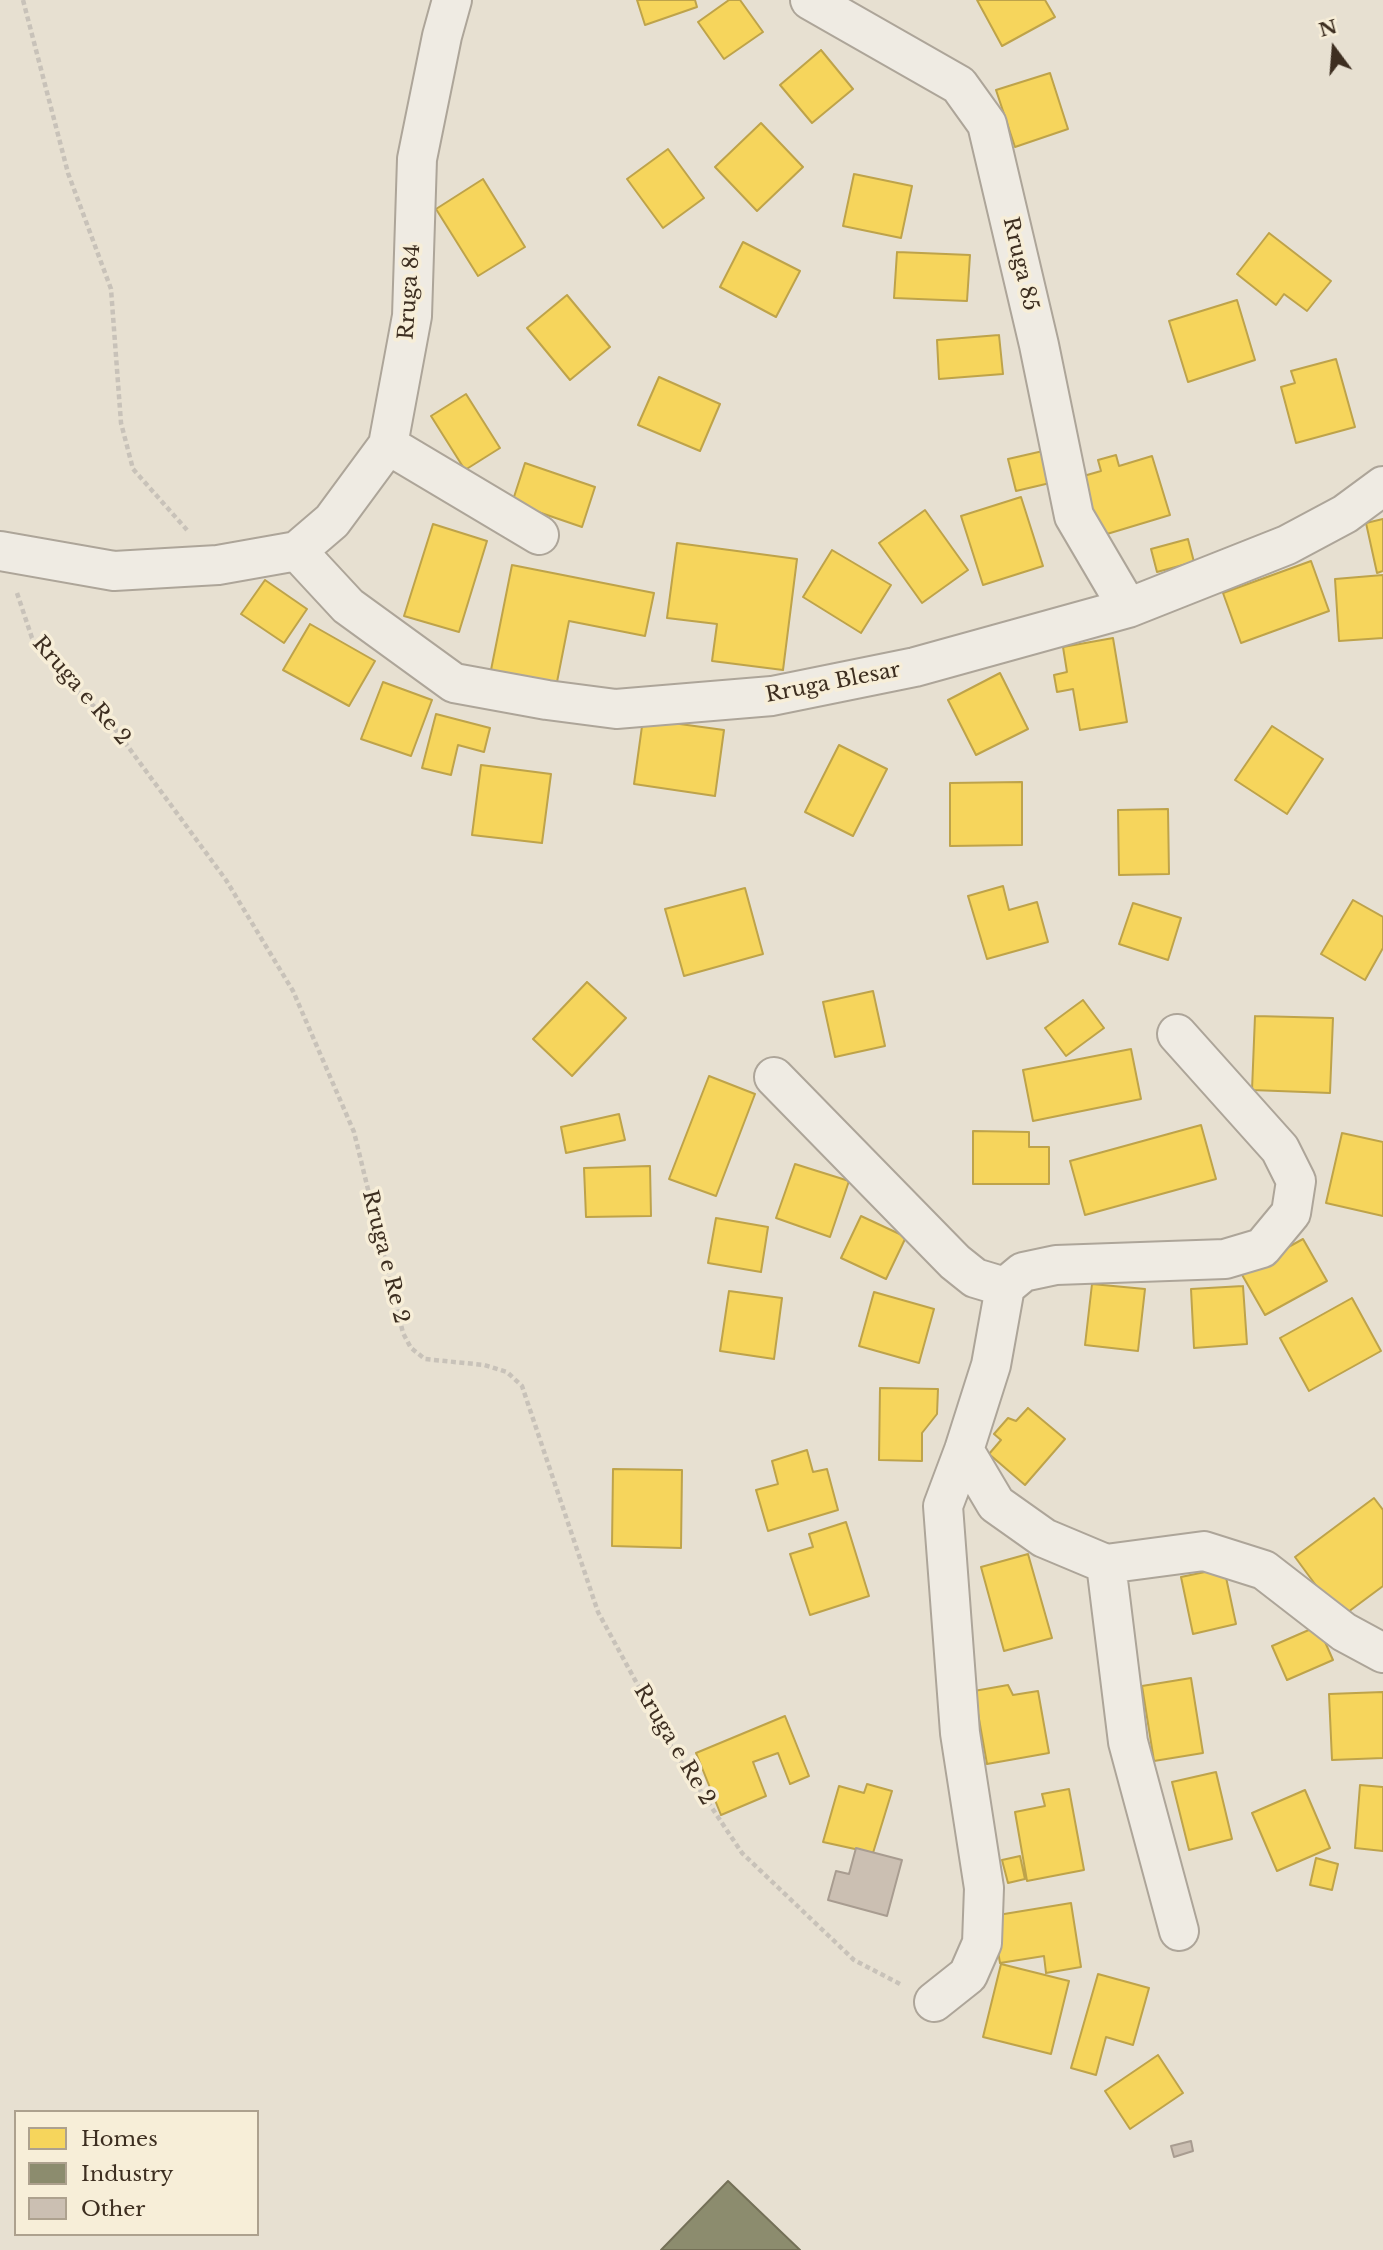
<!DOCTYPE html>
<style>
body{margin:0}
#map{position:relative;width:1383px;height:2250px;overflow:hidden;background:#e7e0d1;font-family:"Libre Baskerville",serif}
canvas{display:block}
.legend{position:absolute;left:14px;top:2110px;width:245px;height:126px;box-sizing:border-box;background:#f7eed8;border:2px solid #ada18e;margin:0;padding:9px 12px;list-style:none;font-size:21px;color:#3d2e20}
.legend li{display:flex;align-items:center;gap:14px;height:35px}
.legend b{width:35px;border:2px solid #ada18e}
.north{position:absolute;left:1299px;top:14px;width:70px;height:70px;-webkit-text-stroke:5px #f7eed8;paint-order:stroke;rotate:344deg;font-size:19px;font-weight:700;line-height:28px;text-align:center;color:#3d2e20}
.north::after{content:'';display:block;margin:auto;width:24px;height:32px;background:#3d2e20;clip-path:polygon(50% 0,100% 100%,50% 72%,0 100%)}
</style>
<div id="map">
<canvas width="1383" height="2250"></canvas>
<ul class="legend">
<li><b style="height:19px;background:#f6d55c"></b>Homes</li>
<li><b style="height:19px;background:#8c8c6e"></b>Industry</li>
<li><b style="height:19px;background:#cbbfb2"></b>Other</li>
</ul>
<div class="north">N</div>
</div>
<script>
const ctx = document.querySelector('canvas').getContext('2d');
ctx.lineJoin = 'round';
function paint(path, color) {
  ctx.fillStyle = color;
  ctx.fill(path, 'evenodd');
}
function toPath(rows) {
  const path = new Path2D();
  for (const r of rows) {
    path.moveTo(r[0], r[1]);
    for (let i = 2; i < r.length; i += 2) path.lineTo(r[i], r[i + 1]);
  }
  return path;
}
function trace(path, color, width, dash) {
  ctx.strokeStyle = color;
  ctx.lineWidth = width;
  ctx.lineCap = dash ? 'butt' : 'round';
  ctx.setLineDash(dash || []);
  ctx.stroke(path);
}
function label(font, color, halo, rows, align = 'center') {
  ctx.font = font + ' "Libre Baskerville",serif';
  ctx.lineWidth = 7;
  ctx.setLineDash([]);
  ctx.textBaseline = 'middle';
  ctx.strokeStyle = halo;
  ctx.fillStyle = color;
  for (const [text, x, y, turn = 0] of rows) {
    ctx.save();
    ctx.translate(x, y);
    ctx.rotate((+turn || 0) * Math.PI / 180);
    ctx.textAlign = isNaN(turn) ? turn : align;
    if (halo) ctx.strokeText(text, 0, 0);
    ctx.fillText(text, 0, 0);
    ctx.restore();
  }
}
const homes = toPath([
 [637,0,695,0,697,7,645,25,637,0],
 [729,0,740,0,763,32,724,59,698,22,729,0],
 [977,0,1045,0,1055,17,1002,46,977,0],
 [821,50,853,89,812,123,780,85,821,50],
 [1050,73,1068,129,1015,147,996,90,1050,73],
 [761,123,803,167,757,211,715,167,761,123],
 [668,149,704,198,663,228,627,179,668,149],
 [854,174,912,186,901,238,843,226,854,174],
 [483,179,525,247,478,276,436,209,483,179],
 [1269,233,1331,281,1307,311,1284,294,1276,305,1237,274,1269,233],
 [743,242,800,271,776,317,720,287,743,242],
 [897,252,970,255,967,301,894,298,897,252],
 [567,295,610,347,570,380,527,328,567,295],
 [1237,300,1255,360,1188,382,1169,321,1237,300],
 [999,335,1003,374,939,379,937,340,999,335],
 [1336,359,1355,427,1296,443,1281,387,1295,383,1291,371,1336,359],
 [659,377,720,404,700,451,638,425,659,377],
 [466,394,500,448,465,470,431,416,466,394],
 [1043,451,1050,483,1016,491,1008,459,1043,451],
 [1116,455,1119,466,1152,456,1170,515,1097,537,1080,477,1101,471,1098,460,1116,455],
 [525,463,595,487,582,527,512,503,525,463],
 [1021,497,1043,566,983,585,961,516,1021,497],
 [925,510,968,570,922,603,879,543,925,510],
 [1383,519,1383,571,1377,573,1366,523,1383,519],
 [433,524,487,541,459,632,404,616,433,524],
 [1188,539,1194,562,1157,572,1151,549,1188,539],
 [677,543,797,559,783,670,712,661,717,624,667,618,677,543],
 [832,550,891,585,861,633,803,597,832,550],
 [1311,561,1329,611,1241,643,1223,593,1311,561],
 [512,565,654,593,645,636,569,621,556,687,490,675,512,565],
 [1383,575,1383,638,1339,641,1335,579,1383,575],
 [265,580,307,609,284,643,241,614,265,580],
 [310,624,375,661,349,706,283,670,310,624],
 [1113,638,1127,722,1080,730,1073,689,1057,692,1054,675,1067,672,1063,647,1113,638],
 [1000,673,1028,729,976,755,948,700,1000,673],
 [383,682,432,700,411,756,361,739,383,682],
 [436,714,490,728,484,752,458,745,451,775,422,768,436,714],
 [643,719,724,730,715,796,634,784,643,719],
 [1272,726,1323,759,1287,814,1235,780,1272,726],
 [839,745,887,769,853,836,805,812,839,745],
 [481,765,551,774,542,843,472,835,481,765],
 [1022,782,1022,845,950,846,950,783,1022,782],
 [1168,809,1169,874,1119,875,1118,810,1168,809],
 [1003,886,1009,910,1037,902,1048,942,987,959,968,896,1003,886],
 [745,888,763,954,684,976,665,909,745,888],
 [1353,900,1383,917,1383,948,1365,980,1321,954,1353,900],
 [1133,903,1181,918,1168,960,1119,944,1133,903],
 [587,982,626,1018,572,1076,533,1039,587,982],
 [873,991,885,1046,835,1057,823,1002,873,991],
 [1083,1000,1104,1028,1066,1056,1045,1028,1083,1000],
 [1255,1016,1333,1018,1330,1093,1252,1090,1255,1016],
 [1131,1049,1141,1099,1033,1121,1023,1070,1131,1049],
 [709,1076,755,1094,716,1196,669,1179,709,1076],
 [619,1114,625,1140,566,1153,561,1127,619,1114],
 [1201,1125,1216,1179,1085,1215,1070,1161,1201,1125],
 [973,1131,1029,1132,1029,1147,1049,1147,1049,1184,973,1184,973,1131],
 [1342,1133,1383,1142,1383,1216,1326,1203,1342,1133],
 [795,1164,849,1181,830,1237,776,1218,795,1164],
 [650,1166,651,1216,586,1217,584,1168,650,1166],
 [861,1216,906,1237,886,1279,841,1258,861,1216],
 [716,1218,768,1227,761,1272,708,1263,716,1218],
 [1303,1239,1327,1281,1265,1315,1241,1273,1303,1239],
 [1092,1284,1145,1289,1138,1351,1085,1345,1092,1284],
 [1243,1286,1247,1344,1194,1348,1191,1289,1243,1286],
 [729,1291,782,1298,774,1359,720,1351,729,1291],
 [874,1292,934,1309,919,1363,859,1346,874,1292],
 [1352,1298,1381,1351,1309,1391,1280,1338,1352,1298],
 [880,1388,938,1389,937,1414,922,1433,922,1461,879,1460,880,1388],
 [1028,1408,1065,1439,1025,1485,989,1454,1001,1440,994,1434,1008,1418,1016,1421,1028,1408],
 [807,1450,813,1472,827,1469,838,1510,768,1531,756,1490,778,1484,772,1461,807,1450],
 [613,1469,682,1470,681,1548,612,1546,613,1469],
 [1374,1498,1383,1510,1383,1586,1340,1618,1295,1557,1374,1498],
 [846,1522,869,1596,810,1615,790,1554,813,1547,809,1534,846,1522],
 [1028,1554,1052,1638,1004,1651,981,1567,1028,1554],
 [1224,1568,1236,1624,1193,1634,1181,1577,1224,1568],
 [1318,1626,1333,1660,1287,1680,1272,1646,1318,1626],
 [1191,1678,1203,1753,1154,1761,1142,1686,1191,1678],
 [1008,1685,1013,1695,1038,1691,1049,1753,987,1764,974,1691,1008,1685],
 [1383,1692,1383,1758,1332,1760,1329,1694,1383,1692],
 [785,1716,809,1776,790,1784,778,1753,753,1762,766,1796,721,1815,696,1753,785,1716],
 [1216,1772,1232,1839,1189,1850,1172,1782,1216,1772],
 [867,1784,892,1791,873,1853,823,1842,839,1786,864,1793,867,1784],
 [1360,1785,1383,1787,1383,1851,1355,1848,1360,1785],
 [1069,1789,1084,1870,1027,1881,1015,1812,1045,1806,1042,1794,1069,1789],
 [1305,1790,1330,1848,1277,1871,1252,1813,1305,1790],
 [1020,1856,1025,1879,1008,1883,1002,1860,1020,1856],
 [1316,1858,1338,1864,1332,1890,1310,1885,1316,1858],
 [1071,1903,1081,1967,1046,1973,1044,1956,1000,1963,992,1916,1071,1903],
 [1001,1964,1069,1981,1051,2054,983,2037,1001,1964],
 [1098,1974,1149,1988,1133,2045,1106,2037,1096,2075,1071,2068,1098,1974],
 [1158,2055,1183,2093,1130,2129,1105,2091,1158,2055]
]);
paint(homes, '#f6d55c');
trace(homes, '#bea34a', 2);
const industry = toPath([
 [728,2181,800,2250,661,2250,728,2181]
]);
paint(industry, '#8c8c6e');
trace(industry, '#747057', 2);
const building = toPath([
 [856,1848,902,1860,887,1916,828,1900,836,1871,849,1874,856,1848],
 [1191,2141,1193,2151,1174,2157,1171,2146,1191,2141]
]);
paint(building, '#cbbfb2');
trace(building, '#a89c90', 2);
const minor = toPath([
 [810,0,959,85,987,124,1039,345,1074,516,1128,608],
 [388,445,539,535],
 [0,551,114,571,218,565,297,551],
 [297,551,348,606,454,683,547,700,616,709,772,696,915,667,1128,608,1287,545,1345,514,1383,486],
 [297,551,332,521,388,445,412,316,417,159,442,36,452,0],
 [774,1077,955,1262,975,1278,1005,1287],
 [964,1450,996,1504,1044,1538,1106,1564,1204,1551,1264,1570,1344,1632,1383,1653],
 [1106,1564,1128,1742,1179,1931],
 [934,2002,968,1975,982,1943,984,1888,960,1733,943,1506,964,1450,991,1365,1005,1287,1023,1272,1056,1265,1225,1259,1262,1248,1291,1213,1296,1181,1280,1149,1177,1034]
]);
trace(minor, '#ada599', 42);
trace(toPath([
 [23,0,68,173,111,289,121,423,133,469,187,530],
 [17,593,32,638,66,681,107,718,226,880,293,991,354,1132,403,1333,411,1348,425,1359,484,1365,507,1372,522,1386,598,1612,672,1748,742,1853,854,1960,902,1985]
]), '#c8c2b9', 4.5, [5, 3.5]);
trace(minor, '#efebe3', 38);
label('21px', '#3d2e20', '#f7eed8', [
 ["Rruga 85",1020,264,77],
 ["Rruga 84",410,292,-86],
 ["Rruga Blesar",833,683,-11],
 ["Rruga e Re 2",81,691,49],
 ["Rruga e Re 2",385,1257,76],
 ["Rruga e Re 2",674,1745,59]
]);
</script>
